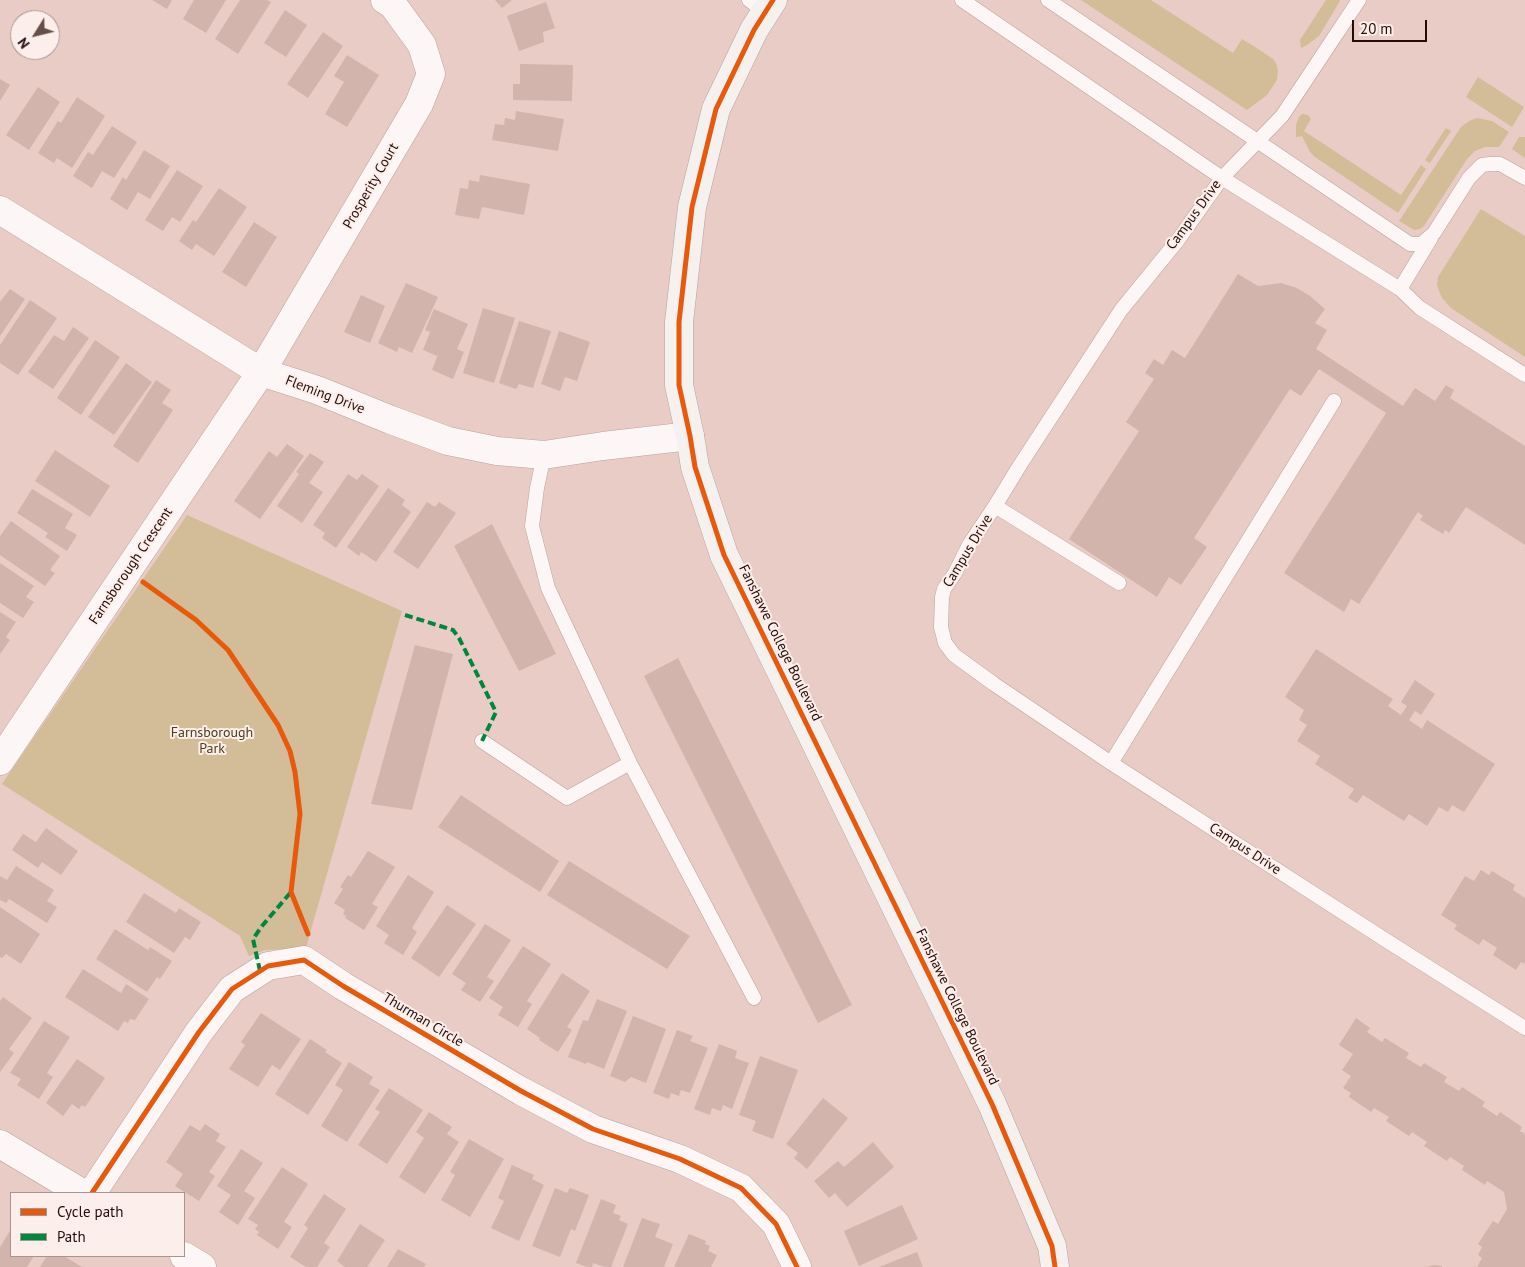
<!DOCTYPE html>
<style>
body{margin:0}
#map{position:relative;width:1525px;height:1267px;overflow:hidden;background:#e9ccc5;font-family:"PT Sans",sans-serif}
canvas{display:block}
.legend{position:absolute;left:10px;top:1192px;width:175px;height:65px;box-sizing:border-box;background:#fceeeb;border:1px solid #a59490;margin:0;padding:6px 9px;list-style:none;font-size:15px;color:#230c08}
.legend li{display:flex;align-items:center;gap:10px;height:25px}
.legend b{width:25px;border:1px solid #a59490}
.north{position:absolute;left:10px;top:10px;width:50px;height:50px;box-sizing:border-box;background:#fceeeb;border:1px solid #a59490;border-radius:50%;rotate:234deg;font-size:14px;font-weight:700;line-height:20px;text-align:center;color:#230c08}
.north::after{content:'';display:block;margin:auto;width:18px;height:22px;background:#684f4a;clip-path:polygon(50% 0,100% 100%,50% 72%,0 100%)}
.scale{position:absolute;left:1352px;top:20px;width:75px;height:22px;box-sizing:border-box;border:2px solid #230c08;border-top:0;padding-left:6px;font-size:15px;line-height:18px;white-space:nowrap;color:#230c08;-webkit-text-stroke:4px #fceeeb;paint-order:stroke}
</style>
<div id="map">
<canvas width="1525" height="1267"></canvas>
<ul class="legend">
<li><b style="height:6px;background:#e8590c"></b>Cycle path</li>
<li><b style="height:6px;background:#00873e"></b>Path</li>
</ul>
<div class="north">N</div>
<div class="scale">20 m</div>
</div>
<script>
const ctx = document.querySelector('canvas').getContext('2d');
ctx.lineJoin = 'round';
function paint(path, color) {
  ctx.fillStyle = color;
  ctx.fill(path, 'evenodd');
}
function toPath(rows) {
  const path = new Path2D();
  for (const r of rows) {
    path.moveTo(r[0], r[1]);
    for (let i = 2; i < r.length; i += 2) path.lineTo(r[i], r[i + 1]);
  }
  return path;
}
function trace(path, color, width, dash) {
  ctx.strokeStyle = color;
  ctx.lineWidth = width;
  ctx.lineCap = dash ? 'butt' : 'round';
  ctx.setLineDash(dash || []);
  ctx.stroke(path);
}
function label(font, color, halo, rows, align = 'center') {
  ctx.font = font + ' "PT Sans",sans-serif';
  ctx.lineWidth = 4;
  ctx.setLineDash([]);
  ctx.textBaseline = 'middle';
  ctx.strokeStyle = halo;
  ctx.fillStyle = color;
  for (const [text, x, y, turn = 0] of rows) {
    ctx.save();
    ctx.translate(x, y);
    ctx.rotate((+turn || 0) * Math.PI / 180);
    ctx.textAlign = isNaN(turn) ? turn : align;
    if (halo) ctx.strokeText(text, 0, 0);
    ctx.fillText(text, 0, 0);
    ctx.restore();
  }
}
paint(toPath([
 [1081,0,1151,0,1233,53,1242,39,1252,45,1273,59,1276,63,1278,70,1277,80,1267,95,1247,110],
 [1326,0,1339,0,1340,1,1319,36,1307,45,1301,48,1300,40],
 [1478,77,1524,107,1512,127,1466,97],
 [1302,114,1308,115,1311,119,1304,131,1401,195,1421,165,1426,169,1398,213,1315,157,1310,152,1302,136,1296,137,1296,125,1299,117],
 [1477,118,1492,121,1509,132,1499,147,1485,147,1475,151,1467,159,1424,226,1420,229,1414,230,1399,221,1461,127,1469,121],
 [1446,128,1451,131,1430,163,1425,160],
 [1519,137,1525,137,1525,158,1512,149],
 [1481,209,1525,236,1525,357,1451,308,1442,298,1439,291,1437,285,1438,277],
 [187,515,402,611,305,951,284,949,265,950,249,956,240,936,2,784]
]), '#d3bc98');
paint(toPath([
 [152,0,172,0,167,9],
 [194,0,226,0,206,33,183,19],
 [240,0,267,0,271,2,238,54,215,39],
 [495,0,512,0,502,8],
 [546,2,555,28,543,32,544,42,519,51,507,16],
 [285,10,307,25,286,57,264,43],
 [323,32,343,46,308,98,287,84],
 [347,55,379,75,347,127,325,114,344,82,334,76],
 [520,64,573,65,572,101,513,100,513,84,520,84],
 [0,79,10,85,0,101],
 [38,87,60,102,29,150,6,135],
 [77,97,105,116,72,168,57,158,54,163,38,153,58,121,61,123],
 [516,111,564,119,558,151,492,140,495,124,504,125,505,118,515,120],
 [112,126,137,142,114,178,102,171,92,188,73,176,88,152,93,155],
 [144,150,170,166,150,199,138,192,127,210,110,199,123,177,126,180],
 [177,170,203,186,180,222,172,217,163,231,145,220],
 [480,175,530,184,524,215,482,207,479,219,455,215,460,188,468,189,469,180,479,182],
 [219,188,247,207,214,256,196,244,192,250,179,241,193,220,196,222],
 [254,222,277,237,246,287,222,272],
 [1238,274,1258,286,1281,283,1297,288,1310,296,1325,309,1315,323,1327,330,1316,349,1403,406,1415,388,1435,401,1446,385,1454,390,1450,398,1525,446,1525,545,1466,507,1449,533,1445,530,1443,534,1420,520,1423,516,1418,512,1359,604,1351,599,1344,612,1284,573,1386,413,1319,369,1301,396,1290,389,1194,538,1207,547,1181,585,1169,577,1157,597,1069,539,1139,431,1126,422,1154,379,1145,373,1154,359,1163,365,1172,350,1185,358],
 [406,283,438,297,412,353,399,347,397,352,378,343],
 [10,289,25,299,0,336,0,302],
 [361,295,385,306,370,343,344,332],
 [30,300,57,318,18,375,0,363,0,345],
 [483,308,515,318,494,383,463,373],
 [434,309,468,324,457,349,464,352,453,379,432,370,439,352,437,356,423,350,430,332,425,330],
 [519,321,551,331,533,388,519,384,516,389,499,383],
 [73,327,89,338,53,389,28,372,54,335,64,341],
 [559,331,590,342,577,381,565,377,560,391,541,384],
 [95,340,120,357,81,415,57,398],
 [126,363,152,382,114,435,88,417],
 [156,380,171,390,162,403,173,410,138,463,113,446],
 [287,444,304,456,260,519,234,501,269,451,277,457],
 [55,450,110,486,90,517,35,481],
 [310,453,324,462,309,483,323,492,302,523,277,506,299,474,296,472],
 [348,474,357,480,362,474,379,486,336,548,322,538,325,533,313,525],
 [388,488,405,500,402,505,411,512,376,562,361,552,359,556,347,547],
 [32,489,73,514,65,528,77,535,67,551,45,537,48,533,17,513],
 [427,502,435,507,439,502,456,513,418,569,393,552],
 [11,521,60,556,50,570,55,573,45,586,0,555,0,536],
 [492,524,556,654,519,671,454,546],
 [0,563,34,586,26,597,34,602,23,618,0,603],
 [0,612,16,622,6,637,10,640,0,654],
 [415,645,453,654,412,810,371,804],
 [1316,649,1393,699,1388,706,1401,715,1407,706,1401,702,1415,680,1435,694,1421,715,1415,711,1409,720,1422,729,1427,720,1495,764,1464,812,1452,805,1448,812,1439,807,1427,826,1409,814,1404,821,1363,795,1357,803,1348,798,1354,789,1315,764,1320,756,1297,741,1307,725,1299,720,1304,710,1285,697],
 [678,658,852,1005,818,1023,644,676],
 [461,795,559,861,540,892,438,827],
 [46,828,78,851,61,875,42,862,38,868,12,850,23,834,36,842],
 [368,851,395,867,372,904,378,907,364,930,345,918,346,916,343,914,345,910,334,903,343,889,340,887,348,875,351,877],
 [569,861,690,936,667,969,547,895],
 [16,866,54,890,47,901,57,907,47,923,9,899,6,903,0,900,0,876,7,880],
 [1481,870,1489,875,1492,871,1515,885,1513,890,1525,898,1525,964,1521,962,1516,970,1493,955,1497,948,1483,939,1479,945,1454,929,1457,925,1441,915,1465,876,1474,881],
 [408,875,434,892,412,928,417,932,403,955,384,943,389,935,376,926],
 [144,893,176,913,179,908,201,922,190,940,185,937,174,953,126,922],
 [447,905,476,924,439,977,411,958],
 [0,907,40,934,21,964,6,954,2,958,0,957],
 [485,924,511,940,487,977,494,981,480,1002,461,990,466,983,452,974],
 [115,929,148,950,150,947,172,961,160,979,157,977,147,992,96,959],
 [523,946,551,964,527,1001,532,1004,518,1027,498,1015,503,1007,489,998],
 [83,969,121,993,126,984,149,999,135,1020,130,1019,128,1023,124,1021,118,1031,65,997],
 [562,973,590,991,567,1027,572,1030,558,1052,539,1040,540,1038,527,1029],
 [3,997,32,1018,9,1049,14,1053,0,1072,0,1001],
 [597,999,627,1011,604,1069,587,1062,586,1064,568,1057,583,1020,588,1021],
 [261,1013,301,1039,280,1070,272,1065,258,1087,229,1069,245,1045,241,1042],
 [633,1016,666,1029,646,1083,631,1077,625,1082,610,1076],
 [1356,1018,1370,1028,1367,1032,1382,1042,1385,1038,1409,1053,1406,1058,1421,1067,1424,1063,1447,1077,1444,1082,1459,1091,1462,1087,1485,1102,1482,1106,1497,1116,1500,1112,1522,1127,1520,1131,1525,1134,1525,1267,1477,1267,1482,1258,1478,1255,1482,1247,1478,1244,1493,1221,1498,1224,1507,1209,1504,1192,1487,1181,1485,1185,1462,1170,1464,1166,1450,1157,1447,1161,1424,1146,1427,1142,1412,1132,1409,1136,1386,1121,1389,1117,1374,1108,1371,1112,1349,1097,1351,1093,1343,1088,1351,1076,1342,1070,1353,1054,1339,1045],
 [44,1021,70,1037,47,1073,53,1077,39,1099,17,1085,21,1079,10,1073],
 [677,1030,693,1036,690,1041,708,1048,690,1093,681,1090,679,1096,671,1093,669,1099,653,1093],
 [310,1039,327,1050,325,1052,342,1063,308,1115,275,1094],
 [719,1044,737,1051,735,1058,749,1063,732,1109,723,1105,721,1111,712,1108,710,1115,694,1109],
 [760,1056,798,1070,773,1139,752,1131,756,1121,739,1115],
 [77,1059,105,1078,85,1107,82,1105,79,1109,72,1104,63,1116,46,1103],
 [349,1062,373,1077,369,1084,380,1090,347,1142,321,1126,343,1090,335,1085],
 [389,1088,423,1110,387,1164,358,1145,380,1112,375,1109],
 [823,1098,848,1118,807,1169,794,1158,798,1153,786,1144],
 [429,1112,452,1127,447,1134,459,1142,425,1194,399,1177,424,1138,416,1132],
 [205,1124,220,1134,216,1141,226,1147,209,1172,215,1176,199,1201,175,1186,183,1174,166,1162,190,1125,200,1131],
 [469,1139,504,1159,470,1217,441,1200,455,1175,450,1172],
 [873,1142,894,1167,847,1207,835,1193,829,1198,814,1181,838,1161,844,1167],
 [241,1149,263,1163,244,1191,255,1198,238,1225,219,1212,231,1195,217,1186],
 [512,1165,534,1175,532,1179,544,1185,519,1241,491,1228,504,1201,498,1198],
 [282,1167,308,1184,284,1222,292,1227,278,1249,257,1235,259,1232,255,1229,258,1225,248,1219],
 [555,1188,567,1193,570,1188,589,1195,575,1231,571,1229,560,1257,532,1246],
 [324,1194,346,1209,324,1243,330,1247,317,1267,306,1267,290,1257,308,1228,304,1225],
 [601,1199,616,1205,613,1213,621,1216,619,1220,628,1224,611,1267,605,1267,593,1263,592,1267,587,1267,576,1263],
 [902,1205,918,1239,859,1266,844,1231],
 [642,1218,660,1224,655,1237,673,1244,664,1267,623,1267],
 [360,1224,385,1240,367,1267,345,1267,337,1261],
 [11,1229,11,1256,34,1256,27,1267,0,1267,0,1247],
 [689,1234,706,1241,705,1244,710,1246,708,1251,717,1255,711,1267,674,1267],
 [398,1249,426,1264,424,1267,387,1267],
 [917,1252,923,1267,879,1267],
 [47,1256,64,1256,82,1267,40,1267],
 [1434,1265,1442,1266,1442,1267,1427,1267]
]), '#d2b4ad');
const lane = toPath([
 [749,0,765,12],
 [962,0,1222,178,1400,289,1420,308,1525,375],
 [1048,0,1410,244,1421,244,1434,233,1469,178,1482,165,1490,164,1500,164,1525,178],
 [1359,0,1282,116,1222,178,1178,240,1121,310,1020,465,995,506,969,545,955,573,944,589,942,597,941,627,945,643,954,655,994,684,1111,763,1384,939,1525,1028],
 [1400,289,1431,238],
 [544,455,537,488,532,526,548,588,630,763,754,998],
 [995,506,1119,583],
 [482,741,567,798,630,763],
 [1111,763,1334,401]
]);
const street = toPath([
 [0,210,261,372,317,390,391,420,448,441,497,451,544,455,603,446,690,436],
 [0,761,261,372,419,104,431,74,422,45,393,5,385,0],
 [0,1144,82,1193],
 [92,1193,199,1032,232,989,268,966,304,960,343,986,521,1091,593,1129,680,1159,741,1188,776,1224,797,1267],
 [184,1256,202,1267]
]);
const secondary = toPath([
 [773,0,754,30,716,109,692,207,679,322,679,385,690,436,695,467,724,555,992,1104,1052,1246,1055,1267]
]);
trace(lane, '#baa19b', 15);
trace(street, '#baa19b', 29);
trace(secondary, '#baa19b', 29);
trace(lane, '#fcf7f6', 14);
trace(street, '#fcf7f6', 28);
trace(secondary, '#f4f1ef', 28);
trace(toPath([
 [405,615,453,630,459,638,496,712,482,741],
 [260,971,253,939,262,926,291,892]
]), '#00873e', 4, [8, 4]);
trace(toPath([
 [773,0,754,30,716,109,692,207,679,322,679,385,690,436,695,467,724,555,992,1104,1052,1246,1055,1267],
 [143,582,196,620,228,650,278,725,290,751,295,772,300,814,291,892,308,934],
 [92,1193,199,1032,232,989,268,966,304,960,343,986,521,1091,593,1129,680,1159,741,1188,776,1224,797,1267]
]), '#e8590c', 5);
label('14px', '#230c08', '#fceeeb', [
 ["Prosperity Court",371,186,-60],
 ["Campus Drive",1194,215,-54],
 ["Fleming Drive",325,395,21],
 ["Campus Drive",968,551,-59],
 ["Farnsborough Crescent",131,566,-56],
 ["Fanshawe College Boulevard",780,643,64],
 ["Campus Drive",1245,849,33],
 ["Fanshawe College Boulevard",957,1007,64],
 ["Thurman Circle",423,1020,31]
]);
label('14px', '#4b401b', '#fceeeb', [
 ["Farnsborough",212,733],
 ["Park",212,749]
]);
</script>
